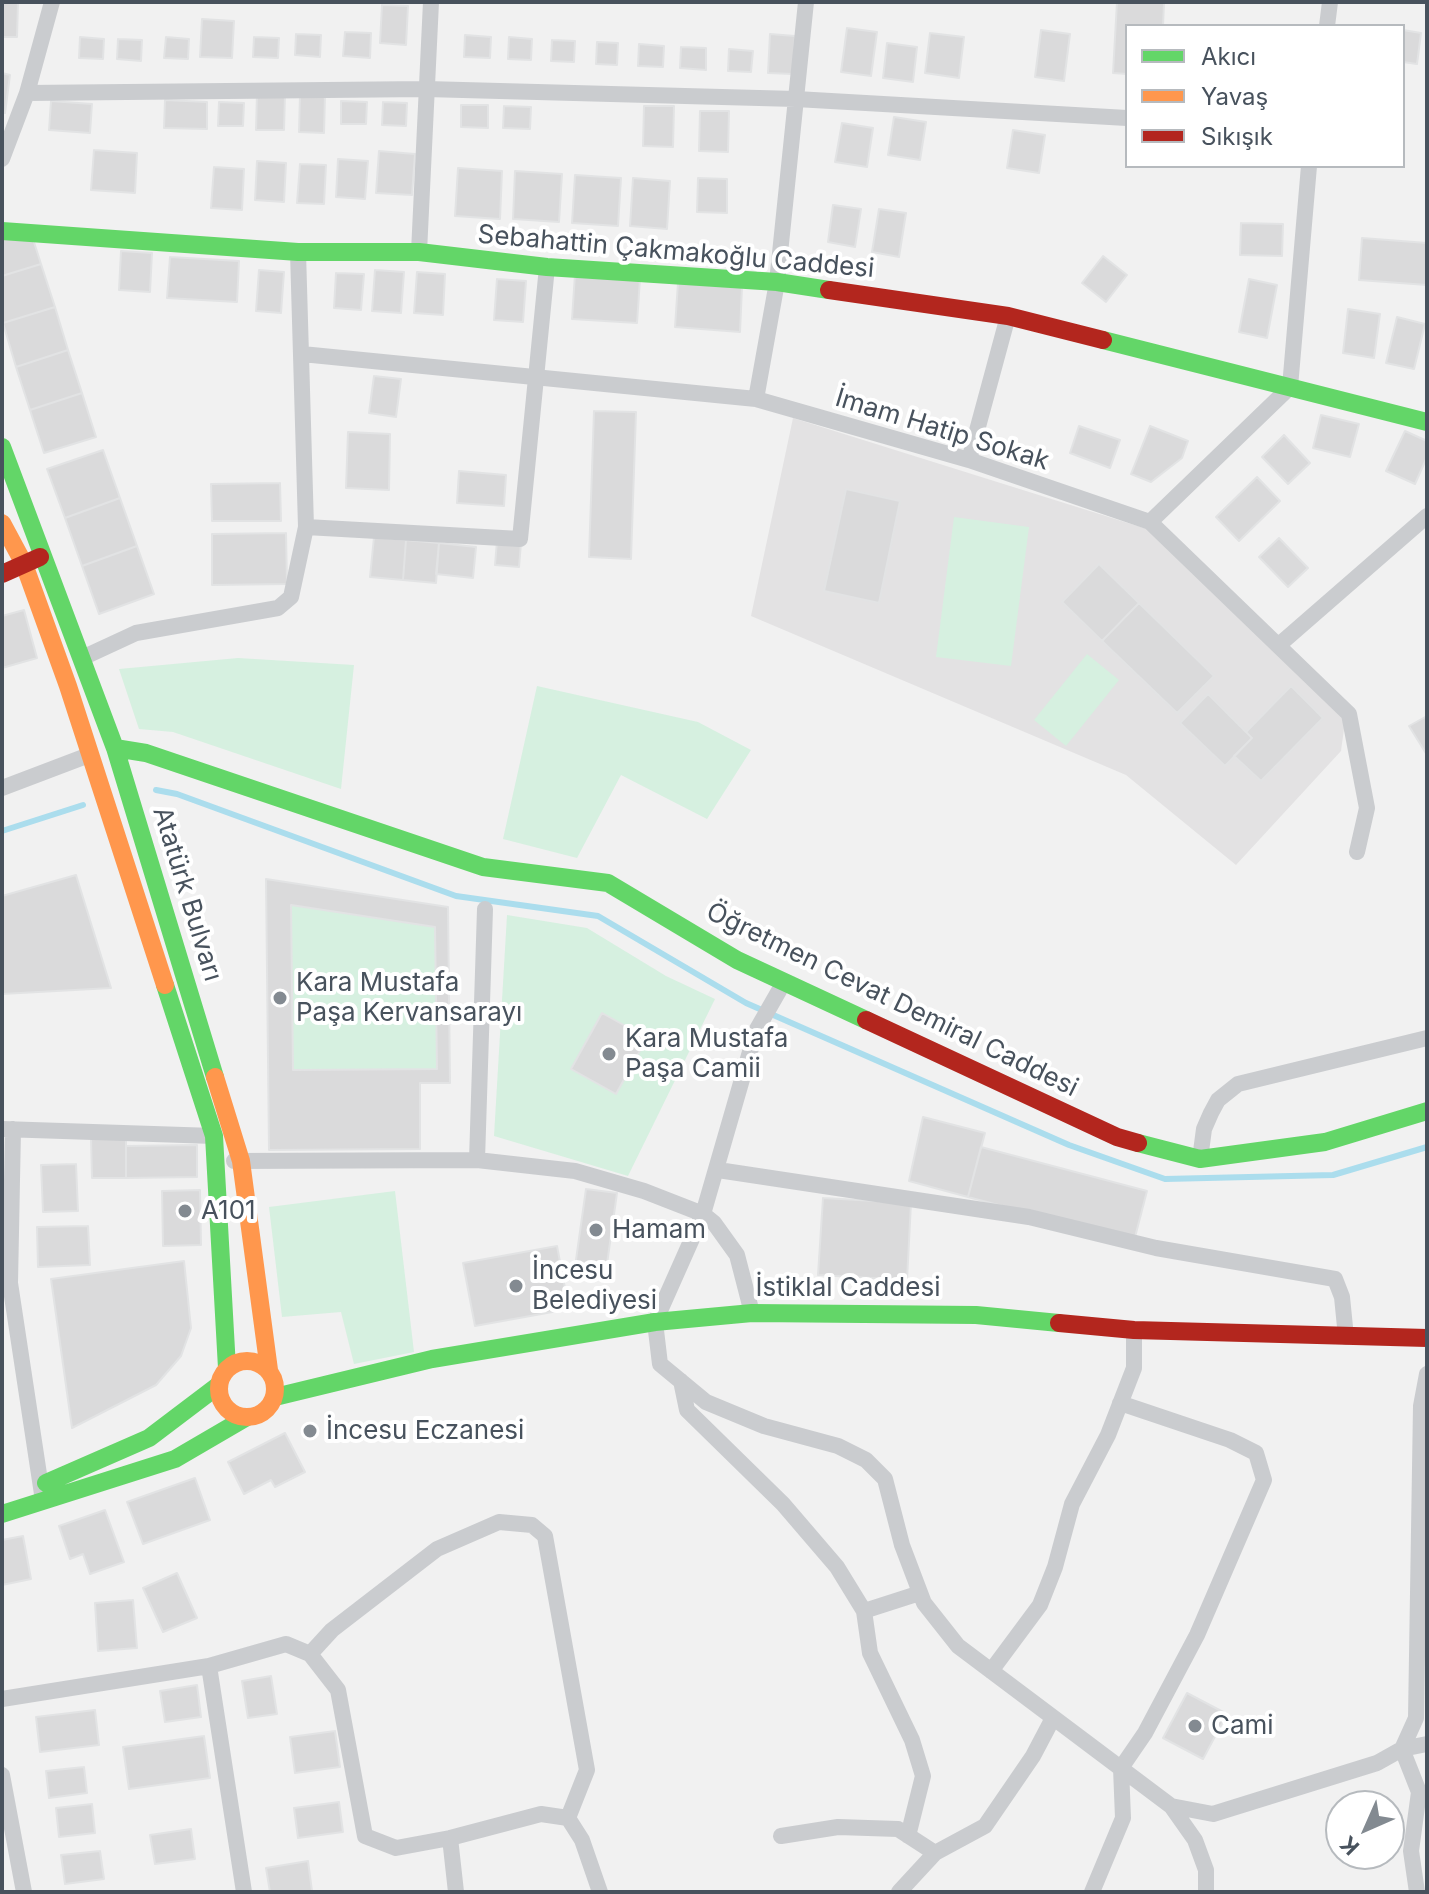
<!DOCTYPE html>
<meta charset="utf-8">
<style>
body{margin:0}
#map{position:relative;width:1429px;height:1894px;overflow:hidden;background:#f1f1f1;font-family:Inter,sans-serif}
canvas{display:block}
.frame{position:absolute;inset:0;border:4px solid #48525d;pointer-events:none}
.legend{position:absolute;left:1125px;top:24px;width:280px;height:144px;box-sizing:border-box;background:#fff;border:2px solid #b6babe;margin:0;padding:10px 14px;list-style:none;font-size:24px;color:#48525d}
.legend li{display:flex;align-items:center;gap:16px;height:40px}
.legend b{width:40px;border:2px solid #b6babe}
.north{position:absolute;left:1325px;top:1790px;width:80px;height:80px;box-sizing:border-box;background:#fff;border:2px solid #b6babe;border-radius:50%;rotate:225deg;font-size:22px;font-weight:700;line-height:32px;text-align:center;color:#48525d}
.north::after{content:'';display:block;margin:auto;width:28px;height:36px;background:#838a91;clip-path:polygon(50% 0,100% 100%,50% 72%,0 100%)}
</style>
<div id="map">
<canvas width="1429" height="1894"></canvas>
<div class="frame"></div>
<ul class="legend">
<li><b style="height:10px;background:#63d668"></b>Akıcı</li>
<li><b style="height:10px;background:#ff974d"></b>Yavaş</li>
<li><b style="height:10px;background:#b3261e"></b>Sıkışık</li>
</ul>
<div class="north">K</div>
</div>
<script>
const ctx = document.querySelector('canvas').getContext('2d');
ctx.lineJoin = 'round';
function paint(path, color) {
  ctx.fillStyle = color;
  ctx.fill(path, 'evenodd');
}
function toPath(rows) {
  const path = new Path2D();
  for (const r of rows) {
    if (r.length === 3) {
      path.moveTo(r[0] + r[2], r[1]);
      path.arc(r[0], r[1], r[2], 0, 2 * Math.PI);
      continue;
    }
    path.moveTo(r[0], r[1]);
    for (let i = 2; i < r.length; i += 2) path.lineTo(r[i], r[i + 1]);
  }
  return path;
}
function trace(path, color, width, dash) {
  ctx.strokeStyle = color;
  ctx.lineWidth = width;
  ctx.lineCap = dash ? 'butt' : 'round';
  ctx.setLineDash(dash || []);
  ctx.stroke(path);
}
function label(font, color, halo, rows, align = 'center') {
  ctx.font = font + ' Inter,sans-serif';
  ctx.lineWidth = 8;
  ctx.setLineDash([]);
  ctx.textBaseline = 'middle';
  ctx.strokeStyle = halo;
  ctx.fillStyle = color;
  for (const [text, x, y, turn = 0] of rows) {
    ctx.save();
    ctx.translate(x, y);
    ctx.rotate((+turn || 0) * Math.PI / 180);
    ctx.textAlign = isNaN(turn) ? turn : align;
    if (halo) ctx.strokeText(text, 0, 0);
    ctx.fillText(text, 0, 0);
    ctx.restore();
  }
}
paint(toPath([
 [793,418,1160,533,1347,707,1341,751,1236,865,1126,775,751,616]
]), '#e3e2e3');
paint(toPath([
 [954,517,1029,527,1011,666,936,657],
 [1087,654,1119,680,1066,746,1034,720],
 [238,658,354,665,341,789,173,732,139,729,119,669],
 [537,686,698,722,751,750,707,819,621,775,577,858,503,839],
 [291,905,435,927,437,1069,293,1070],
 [507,915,587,928,666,976,715,999,628,1176,494,1136],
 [395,1191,414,1352,354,1364,341,1312,282,1317,269,1207]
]), '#d6f0e0');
trace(toPath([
 [156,790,177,794,456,896,598,916,746,1003,1069,1145,1165,1179,1333,1175,1427,1147],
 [2,831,83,805]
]), '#abdded', 6);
const building = toPath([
 [2,2,18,2,17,37,2,37,2,2],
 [1117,2,1164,3,1163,26,1127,26,1127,74,1113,73,1117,2],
 [382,5,408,6,406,45,380,43,382,5],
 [202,19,234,21,232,58,200,57,202,19],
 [847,28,877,32,871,76,841,72,847,28],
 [1041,30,1070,34,1064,81,1035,77,1041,30],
 [1403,30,1421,33,1417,64,1403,62,1403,30],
 [345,32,371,33,370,58,343,56,345,32],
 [930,33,964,37,959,78,925,73,930,33],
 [296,34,321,35,320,57,295,55,296,34],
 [770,34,795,36,793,74,768,73,770,34],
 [465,35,491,37,490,58,464,57,465,35],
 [80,37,104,39,103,59,79,58,80,37],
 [166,37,189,39,188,59,164,58,166,37],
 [254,37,279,38,278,58,253,57,254,37],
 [509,37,532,39,531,60,508,59,509,37],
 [118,39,142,40,141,61,117,59,118,39],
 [552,40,575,41,574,62,551,61,552,40],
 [597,42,618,43,617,65,596,64,597,42],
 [887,43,917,47,913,82,883,78,887,43],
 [639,44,664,46,663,67,638,66,639,44],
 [681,47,706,48,706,70,680,68,681,47],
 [729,49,753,51,751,72,728,71,729,49],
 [2,73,10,75,5,113,2,112,2,73],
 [257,93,285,94,284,130,256,130,257,93],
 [300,95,325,95,324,133,299,132,300,95],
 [165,100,207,102,207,129,164,128,165,100],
 [51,101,92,104,90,133,49,130,51,101],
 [341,101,367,102,366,124,341,124,341,101],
 [219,102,244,103,243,126,218,126,219,102],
 [383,102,407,103,406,126,382,125,383,102],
 [461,105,488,105,488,128,461,127,461,105],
 [504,106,531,107,530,129,503,128,504,106],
 [644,106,674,106,673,147,643,146,644,106],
 [700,111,729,111,728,152,699,151,700,111],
 [894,117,926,122,920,160,888,155,894,117],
 [842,123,873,128,867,167,835,162,842,123],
 [1013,130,1045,135,1039,173,1007,168,1013,130],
 [94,150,137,153,135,193,91,190,94,150],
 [379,151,415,154,412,195,376,193,379,151],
 [338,159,368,161,365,199,336,197,338,159],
 [257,161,286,163,284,202,255,200,257,161],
 [300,164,326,165,324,204,297,203,300,164],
 [214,167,244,169,242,210,211,208,214,167],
 [458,168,502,171,500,219,455,216,458,168],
 [515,171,562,174,559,222,513,219,515,171],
 [575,175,621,178,618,226,572,223,575,175],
 [633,178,670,181,667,229,630,226,633,178],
 [698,178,727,179,727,213,697,212,698,178],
 [833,205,861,209,855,247,828,242,833,205],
 [879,209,906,213,899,257,872,252,879,209],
 [1241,223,1283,224,1282,256,1240,255,1241,223],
 [2,235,33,239,41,264,2,276,2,235],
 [1362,238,1427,243,1427,285,1359,280,1362,238],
 [121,251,152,253,150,292,119,290,121,251],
 [1103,256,1127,275,1106,302,1082,283,1103,256],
 [170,257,239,261,237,302,167,298,170,257],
 [41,264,55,307,3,323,2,276,41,264],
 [259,270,284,272,281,313,256,311,259,270],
 [375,270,404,272,401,313,372,311,375,270],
 [417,272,445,274,443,315,414,313,417,272],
 [336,273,364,274,361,310,334,308,336,273],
 [575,274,640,279,637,323,572,319,575,274],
 [497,279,526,281,523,322,494,320,497,279],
 [1249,279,1277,285,1267,338,1239,332,1249,279],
 [678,283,742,287,740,332,675,327,678,283],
 [55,307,68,350,16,367,3,323,55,307],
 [1348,309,1380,314,1374,358,1343,353,1348,309],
 [1397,317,1425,324,1414,369,1386,363,1397,317],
 [68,350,82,393,30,410,16,367,68,350],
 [374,376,401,379,396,417,369,413,374,376],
 [82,393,96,437,44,453,30,410,82,393],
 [594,411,636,412,631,559,589,557,594,411],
 [1321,415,1359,424,1350,457,1313,448,1321,415],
 [1079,426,1120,440,1110,468,1070,453,1079,426],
 [1150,426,1188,441,1182,458,1151,482,1131,474,1150,426],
 [1405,431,1427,441,1427,457,1415,484,1386,471,1405,431],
 [348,432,390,434,389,490,346,488,348,432],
 [1284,435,1310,463,1288,484,1262,457,1284,435],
 [103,450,120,498,65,518,47,469,103,450],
 [459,471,506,475,504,506,457,503,459,471],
 [1257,477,1280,501,1239,541,1216,517,1257,477],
 [280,483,281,521,212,521,211,484,280,483],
 [846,489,900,501,879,603,824,591,846,489],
 [120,498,137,546,82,566,65,518,120,498],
 [286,533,287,584,212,585,212,534,286,533],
 [374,537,406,540,403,580,370,577,374,537],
 [1279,538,1308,568,1288,587,1259,557,1279,538],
 [406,540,439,543,436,583,403,580,406,540],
 [497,541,521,543,519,567,495,565,497,541],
 [439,543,476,547,473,578,436,574,439,543],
 [137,546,154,594,99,614,82,566,137,546],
 [1099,564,1139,603,1102,641,1062,602,1099,564],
 [1139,603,1214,676,1177,713,1102,641,1139,603],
 [24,610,37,658,2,668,2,616,24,610],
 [1291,686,1323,718,1261,781,1234,756,1252,738,1246,732,1291,686],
 [1208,694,1252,738,1225,766,1180,723,1208,694],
 [1427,716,1427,755,1409,726,1427,716],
 [76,875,111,988,2,994,2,896,76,875],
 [266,879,448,907,450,1083,420,1083,420,1149,269,1150,266,879],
 [291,905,435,927,437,1069,293,1070,291,905],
 [602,1013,647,1038,616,1094,571,1069,602,1013],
 [923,1117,985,1133,968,1197,909,1181,923,1117],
 [126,1138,126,1178,92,1178,91,1139,126,1138],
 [197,1145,197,1177,126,1178,126,1146,197,1145],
 [981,1147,1147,1191,1134,1241,968,1197,981,1147],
 [76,1164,78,1211,43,1212,41,1165,76,1164],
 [586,1189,617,1193,606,1271,575,1267,586,1189],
 [200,1190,201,1245,163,1246,162,1191,200,1190],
 [823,1198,911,1203,907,1280,818,1275,823,1198],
 [88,1226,90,1265,38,1267,37,1227,88,1226],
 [557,1246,569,1309,475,1326,463,1263,557,1246],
 [184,1261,191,1328,181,1356,156,1385,72,1428,51,1279,184,1261],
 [285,1433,305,1472,275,1487,271,1480,244,1494,228,1462,285,1433],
 [195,1478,210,1520,143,1544,127,1502,195,1478],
 [105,1510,124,1562,90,1574,83,1554,70,1559,59,1526,105,1510],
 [23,1536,31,1579,2,1585,2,1540,23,1536],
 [177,1573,197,1618,163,1632,143,1588,177,1573],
 [133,1600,137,1648,98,1651,95,1603,133,1600],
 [271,1676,277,1714,248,1718,242,1681,271,1676],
 [197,1685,201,1717,165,1722,160,1691,197,1685],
 [1187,1693,1227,1714,1203,1759,1163,1738,1187,1693],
 [95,1710,99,1745,40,1752,36,1717,95,1710],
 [335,1731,340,1767,295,1773,290,1737,335,1731],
 [204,1736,210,1778,129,1789,123,1747,204,1736],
 [84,1767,87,1793,49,1798,46,1771,84,1767],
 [339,1802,343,1832,298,1838,294,1808,339,1802],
 [92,1804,95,1833,59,1837,56,1808,92,1804],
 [191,1829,195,1859,155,1864,150,1835,191,1829],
 [100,1851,104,1879,65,1884,61,1855,100,1851],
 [308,1861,312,1891,270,1892,266,1868,308,1861]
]);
paint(building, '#dadadb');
trace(building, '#e2e3e4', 2);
trace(toPath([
 [1327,26,1330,2],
 [27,93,426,89,796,99,1127,118],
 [2,159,27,93,52,2],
 [419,252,431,2],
 [302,354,756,399,969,460,1150,522,1349,714,1367,808,1357,852],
 [756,399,777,282,806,2],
 [969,460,1008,316],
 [1150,522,1290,387,1309,166],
 [306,527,520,539,547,267],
 [1280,644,1427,516],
 [82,658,136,633,278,608,291,597,306,527,298,252],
 [2,788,89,755],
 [784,982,756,1031,703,1214,655,1322,660,1364,706,1402,764,1426,838,1446,866,1460,885,1479,902,1545,924,1603,958,1646,1171,1806,1213,1814,1377,1763,1402,1749,1427,1744],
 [2,1129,214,1136],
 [13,1129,10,1283,42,1494],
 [1200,1159,1204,1129,1211,1113,1218,1100,1238,1084,1427,1038],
 [477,1160,485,909],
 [234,1161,477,1160,575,1171,644,1191,703,1214,714,1223,737,1255,752,1313],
 [718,1170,1029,1217,1156,1248,1335,1279,1342,1297,1346,1337],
 [681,1381,687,1410,783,1504,837,1567,864,1611,870,1653,912,1740,923,1776,908,1836],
 [864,1611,920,1593],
 [310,1654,332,1630,437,1549,499,1522,532,1525,545,1536,587,1770,568,1818],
 [209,1666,244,1892],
 [991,1671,1040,1605,1055,1567,1072,1504,1108,1435,1134,1368,1134,1330],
 [2,1699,209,1666,286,1644,310,1654,338,1690,365,1836,396,1848,450,1838,541,1814,568,1818,582,1840,600,1892],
 [2,1775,24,1892],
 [1171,1806,1195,1840,1206,1870,1206,1892],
 [781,1836,838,1827,898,1829,935,1853],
 [450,1838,456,1892],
 [899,1892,935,1853,985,1826,1033,1756,1053,1718],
 [1092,1892,1123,1818,1121,1768,1145,1733,1197,1635,1264,1480,1256,1453,1230,1440,1120,1403],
 [1417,1892,1411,1851,1419,1792,1402,1749,1416,1718,1421,1406,1427,1374]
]), '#cacccf', 16);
trace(toPath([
 [2,231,298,252,419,252,547,267,777,282,829,290],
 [1103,340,1427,422],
 [2,447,115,748,215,1077],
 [115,748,146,753,483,867,608,883,737,960,866,1020],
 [165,985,214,1136,227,1368],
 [1138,1143,1200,1159,1325,1142,1427,1111],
 [275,1397,432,1359,655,1322,752,1313,976,1315,1059,1323],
 [46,1483,149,1438,219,1385],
 [2,1514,175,1459,247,1417]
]), '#63d668', 18);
trace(toPath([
 [2,523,24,564,68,686,165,985],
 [215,1077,241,1161,269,1370],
 [247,1389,28]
]), '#ff974d', 18);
trace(toPath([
 [829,290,1008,316,1103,340],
 [2,574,40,557],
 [866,1020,1117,1137,1138,1143],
 [1059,1323,1134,1330,1427,1338]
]), '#b3261e', 18);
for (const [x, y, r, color] of [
 [280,998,8,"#838a91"],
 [609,1054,8,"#838a91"],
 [185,1211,8,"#838a91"],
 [596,1230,8,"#838a91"],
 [516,1286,8,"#838a91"],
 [310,1431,8,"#838a91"],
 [1195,1726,8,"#838a91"]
]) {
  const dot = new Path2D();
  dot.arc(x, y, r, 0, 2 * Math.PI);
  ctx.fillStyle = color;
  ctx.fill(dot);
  trace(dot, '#fff', 3);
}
label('26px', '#48525d', '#fff', [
 ["Sebahattin Çakmakoğlu Caddesi",676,252,5],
 ["İmam Hatip Sokak",942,430,17],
 ["Atatürk Bulvarı",187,894,73],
 ["Öğretmen Cevat Demiral Caddesi",892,1000,26],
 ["İstiklal Caddesi",848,1288]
]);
label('26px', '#48525d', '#fff', [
 ["Kara Mustafa",296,983],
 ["Paşa Kervansarayı",296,1013],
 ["Kara Mustafa",625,1039],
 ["Paşa Camii",625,1069],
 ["A101",201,1211],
 ["Hamam",612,1230],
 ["İncesu",532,1271],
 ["Belediyesi",532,1301],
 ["İncesu Eczanesi",326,1431],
 ["Cami",1211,1726]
], 'left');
</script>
